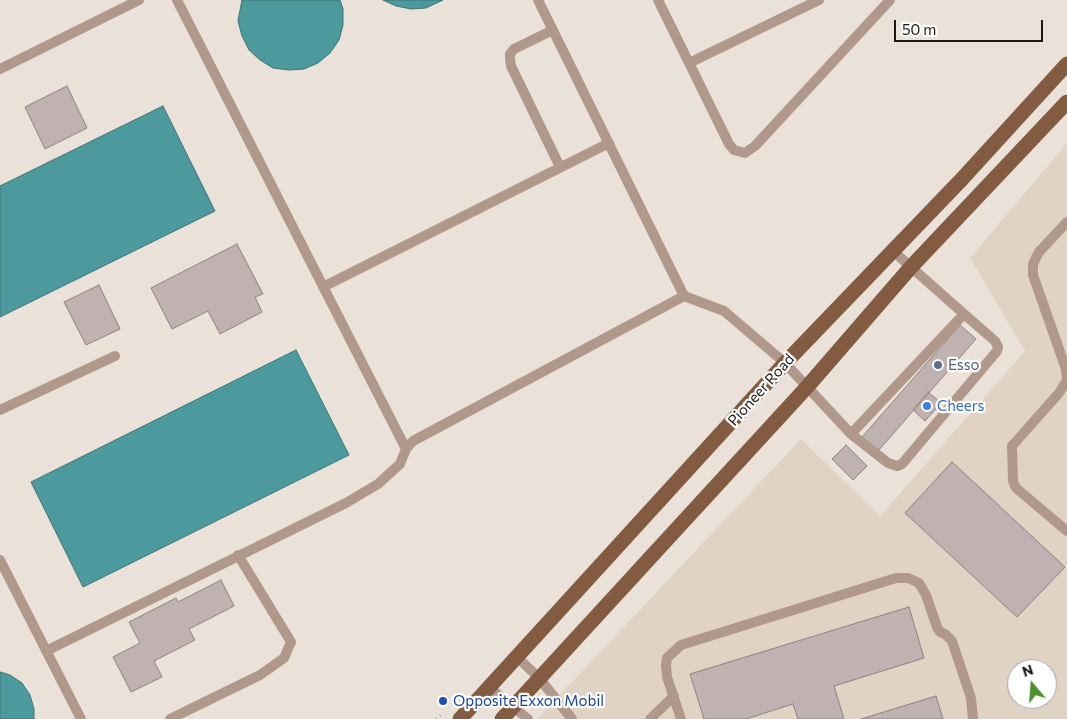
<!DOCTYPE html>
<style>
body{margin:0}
#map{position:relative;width:1067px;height:719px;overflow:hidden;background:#eae2d8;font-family:Commissioner,sans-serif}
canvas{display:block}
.north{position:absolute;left:1007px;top:659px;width:50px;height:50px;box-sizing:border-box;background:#fff;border:1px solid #a4a3a1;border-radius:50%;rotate:342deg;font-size:14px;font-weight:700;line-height:20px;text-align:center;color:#1c1915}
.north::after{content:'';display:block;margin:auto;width:18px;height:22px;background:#4d8e30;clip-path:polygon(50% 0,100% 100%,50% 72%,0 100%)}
.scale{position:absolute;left:894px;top:20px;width:149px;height:22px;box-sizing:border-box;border:2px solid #1c1915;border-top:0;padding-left:6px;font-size:15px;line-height:18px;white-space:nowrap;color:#1c1915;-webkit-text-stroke:4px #fff;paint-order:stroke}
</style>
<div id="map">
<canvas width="1067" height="719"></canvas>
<div class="north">N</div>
<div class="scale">50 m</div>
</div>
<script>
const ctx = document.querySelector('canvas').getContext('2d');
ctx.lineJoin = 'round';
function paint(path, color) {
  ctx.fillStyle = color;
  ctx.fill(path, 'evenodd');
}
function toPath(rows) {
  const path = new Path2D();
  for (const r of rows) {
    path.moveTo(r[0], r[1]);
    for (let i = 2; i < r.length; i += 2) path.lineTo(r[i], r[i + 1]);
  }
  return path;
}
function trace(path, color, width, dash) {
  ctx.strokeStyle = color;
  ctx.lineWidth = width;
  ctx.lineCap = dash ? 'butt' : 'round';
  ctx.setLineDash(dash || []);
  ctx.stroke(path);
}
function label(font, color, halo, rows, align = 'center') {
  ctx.font = font + ' Commissioner,sans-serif';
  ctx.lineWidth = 4.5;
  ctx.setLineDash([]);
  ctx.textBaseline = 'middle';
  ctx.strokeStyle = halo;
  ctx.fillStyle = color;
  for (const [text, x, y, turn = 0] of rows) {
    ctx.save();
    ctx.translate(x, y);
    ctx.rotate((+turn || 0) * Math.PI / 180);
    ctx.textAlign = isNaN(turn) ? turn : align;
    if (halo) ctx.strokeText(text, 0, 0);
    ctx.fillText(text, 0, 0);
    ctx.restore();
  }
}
paint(toPath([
 [1067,143,1067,719,537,719,801,439,880,516,1025,351,970,258],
 [1017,669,1047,669,1047,699,1017,699]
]), '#e0d3c4');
const water = toPath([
 [242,0,340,0,343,9,343,25,339,40,330,53,318,63,304,69,289,70,273,68,260,60,249,50,242,36,238,21,242,0],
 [383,0,443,0,426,8,411,9,396,6,383,0],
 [163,106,215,211,0,317,0,186,163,106],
 [296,350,349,455,83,587,31,482,296,350],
 [0,672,10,675,22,683,30,695,34,709,34,719,0,719,0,672]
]);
paint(water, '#4d9a9e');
trace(water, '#3e7375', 1);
const building = toPath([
 [67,86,87,128,45,149,25,107,67,86],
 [237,244,263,294,255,297,262,312,220,334,208,311,172,329,151,288,237,244],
 [99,285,120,329,86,345,64,302,99,285],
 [960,325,976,339,878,451,862,437,960,325],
 [928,392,941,403,925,421,913,410,928,392],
 [846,445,867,466,853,480,832,459,846,445],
 [952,462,1065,567,1017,617,905,513,952,462],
 [221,580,234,606,189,629,195,640,154,661,162,677,131,692,113,657,140,643,129,622,176,598,178,602,221,580],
 [909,607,924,658,834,686,844,719,798,719,793,704,746,719,704,719,690,674,909,607],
 [936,696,943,719,861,719,936,696]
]);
paint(building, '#c0b2b1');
trace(building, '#8e8280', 1);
trace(toPath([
 [436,719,443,713]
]), '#aba59d', 3, [1, 4]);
trace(toPath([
 [177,0,406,449],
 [538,0,684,296,724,311,785,363,851,434,888,463,897,466,902,464,997,351,998,347,995,341,964,314,893,251],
 [658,0,729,144,734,150,745,153,755,146,890,0],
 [553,30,514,49,510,54,510,58,511,66,560,167],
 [689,63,819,0],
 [0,69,139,0],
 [1067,222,1039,252,1033,264,1033,275,1066,369,1067,380,1059,393,1012,446,1013,481,1016,488,1067,531],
 [323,287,609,143],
 [0,410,115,356],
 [851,434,964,314],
 [0,560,81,719],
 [46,651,346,503,378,484,400,464,406,449,413,441,684,296],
 [517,657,539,678,572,719],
 [489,687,528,719],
 [170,719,260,675,284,658,291,642,238,555],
 [650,719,674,696],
 [681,719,667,677,666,665,667,658,681,645,896,578,908,578,919,583,926,595,937,627,940,632,945,634,952,641,971,698,973,719]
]), '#b0998b', 10);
trace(toPath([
 [460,719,785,363,962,179,1067,64],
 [502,719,807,387,911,267,1067,102]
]), '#825b41', 15);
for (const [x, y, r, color] of [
 [938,365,5,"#5c6f8a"],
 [927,406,5,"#3f7fe0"],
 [443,701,5,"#1a4fb4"]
]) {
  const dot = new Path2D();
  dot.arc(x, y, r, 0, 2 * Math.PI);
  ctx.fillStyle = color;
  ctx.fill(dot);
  trace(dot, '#fff', 2);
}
label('15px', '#4e5e75', '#fff', [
 ["Esso",948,365]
], 'left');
label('15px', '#1c1915', '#fff', [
 ["Pioneer Road",761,390,-48]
]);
label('15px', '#366cbe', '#fff', [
 ["Cheers",937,406]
], 'left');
label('15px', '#164399', '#fff', [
 ["Opposite Exxon Mobil",453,701]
], 'left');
</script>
